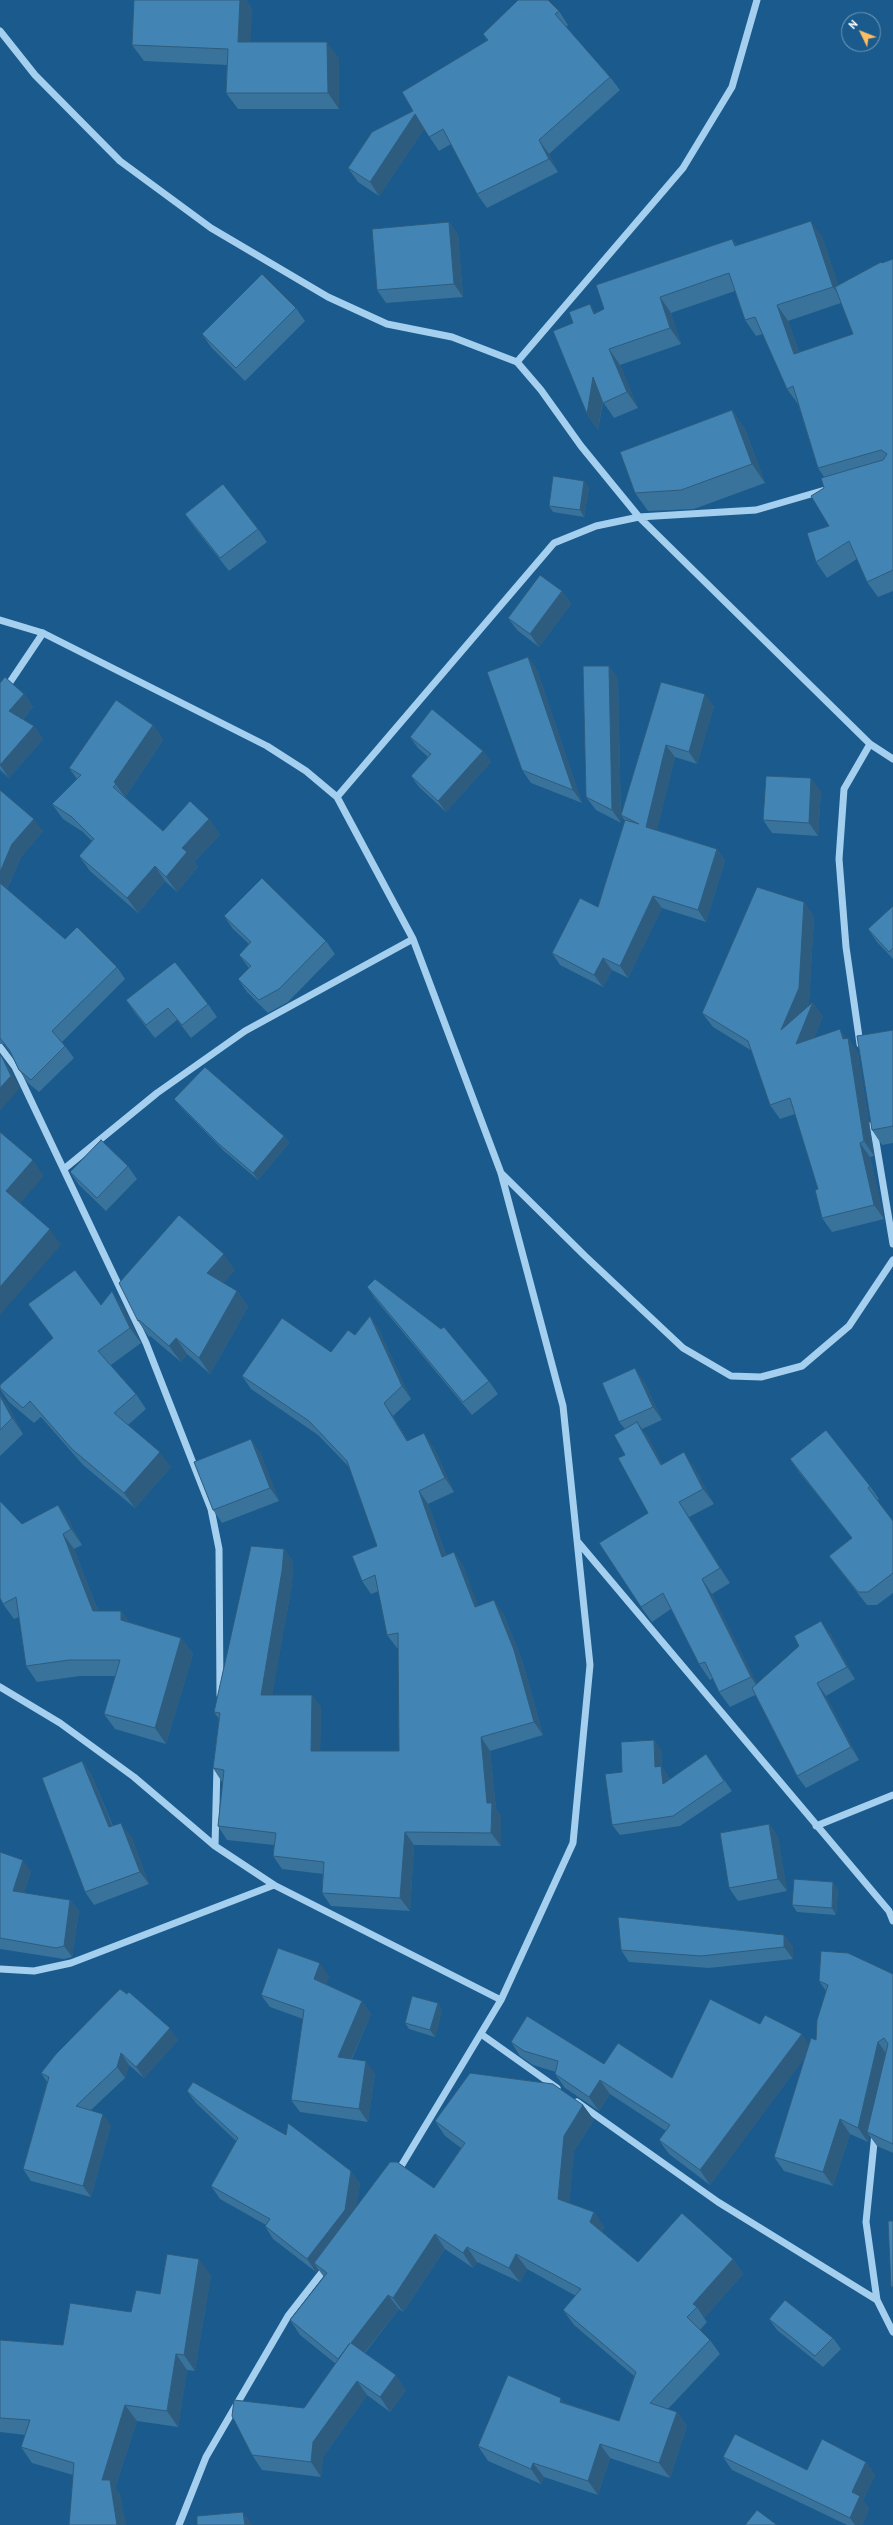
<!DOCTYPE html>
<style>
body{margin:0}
#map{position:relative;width:893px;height:2525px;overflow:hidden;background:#1a5a8c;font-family:"PT Sans",sans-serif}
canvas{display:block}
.north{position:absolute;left:841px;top:12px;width:40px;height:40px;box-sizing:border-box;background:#1a5a8c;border:1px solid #769cba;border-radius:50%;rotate:313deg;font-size:11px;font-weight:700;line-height:16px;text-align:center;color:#fff}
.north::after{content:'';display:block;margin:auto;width:14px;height:18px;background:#ffbd62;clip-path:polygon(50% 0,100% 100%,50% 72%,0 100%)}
</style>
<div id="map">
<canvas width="893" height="2525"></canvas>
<div class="north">N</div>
</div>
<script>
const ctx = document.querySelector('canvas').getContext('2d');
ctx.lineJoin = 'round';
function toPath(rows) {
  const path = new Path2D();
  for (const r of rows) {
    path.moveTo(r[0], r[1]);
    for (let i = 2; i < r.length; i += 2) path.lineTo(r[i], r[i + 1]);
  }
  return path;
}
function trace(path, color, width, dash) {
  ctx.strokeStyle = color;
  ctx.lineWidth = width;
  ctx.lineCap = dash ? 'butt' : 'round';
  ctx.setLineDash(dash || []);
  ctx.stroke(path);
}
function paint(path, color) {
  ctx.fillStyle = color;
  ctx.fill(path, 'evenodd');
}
trace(toPath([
 [0,31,35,75,120,161,211,228,328,297,387,324,452,337,517,362,541,390,581,446,639,517,870,744,893,759],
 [517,362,683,168,732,87,757,0],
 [0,620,43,633,267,746,306,771,337,797,413,939,501,1173,563,1406,590,1665,573,1843,501,2000,397,2173],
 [0,697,43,633],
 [337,797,554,543,596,526,639,517,756,510,825,490],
 [860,1044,846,947,839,859,844,789,870,744],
 [0,1047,15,1067,146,1343,211,1509,219,1549,220,1695],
 [873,1124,893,1244],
 [64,1169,157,1093,245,1031,413,939],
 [501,1173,585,1256,683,1348,731,1376,761,1377,802,1366,849,1326,893,1260],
 [578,1542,889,1911,893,1921],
 [0,1687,60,1723,134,1777,215,1846,274,1885,501,2000],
 [816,1826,893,1795],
 [215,1846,217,1766],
 [0,1969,34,1971,71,1963,274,1885],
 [481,2034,557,2088],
 [577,2102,718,2202,877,2300],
 [875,2133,866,2222,877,2300,893,2332],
 [179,2525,206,2457,288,2316,327,2266]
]), '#a5cfee', 7);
paint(toPath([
 [134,0,246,0,252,9,250,42,339,58,339,109,238,109,226,93,227,65,144,61,132,45],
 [559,11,568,25,566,27,610,77,620,90,549,154,558,172,487,208,477,194,451,144,439,151,424,129,379,196,358,182,348,168,413,111,487,40,483,34],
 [449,222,458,235,463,297,386,303,377,290],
 [822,236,838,285,882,263,893,259,893,591,878,597,867,582,857,559,827,578,816,562,829,526,824,488,824,477,818,468,798,404,787,389,763,334,756,336,745,320,735,291,671,313,681,344,620,365,638,408,614,418,603,402,598,430,587,414,573,323,604,309,732,239,737,245],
 [841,303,853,334,799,352,788,321],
 [296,308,305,321,245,381,211,347,202,334],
 [732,410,745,429,765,483,694,509,648,511,635,493],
 [584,481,589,488,584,517,553,512,549,506],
 [185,514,258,529,267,542,229,571,194,527],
 [562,591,571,604,539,647,517,630,508,618],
 [528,657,537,670,582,803,531,783,522,770],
 [609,666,618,679,621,823,596,810,586,797],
 [661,682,714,706,697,764,675,757,657,830,717,849,725,861,706,922,662,908,628,978,612,970,603,987,560,965,552,953,598,907,625,821,621,815],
 [0,683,24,694,33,707,23,719,34,726,43,739,9,778,0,770],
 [153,725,163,740,125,797,163,831,209,819,220,835,194,862,198,867,177,892,165,881,138,913,90,871,79,856,92,841,83,832,63,819,52,804,77,779,69,768],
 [410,737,483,751,491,762,446,812,419,787,411,776,428,757,418,748],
 [0,790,43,831,21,857,7,889,65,939,117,967,125,979,62,1042,74,1058,39,1092,28,1083,19,1070,11,1054,4,1044,0,1044],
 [821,791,818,836,772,833,763,820],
 [804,902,814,917,809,1002,807,1007,823,1016,814,1038,840,1029,846,1039,848,1038,858,1053,874,1156,870,1157,884,1219,832,1232,822,1218,818,1189,795,1114,780,1119,770,1105,752,1051,713,1027,702,1013],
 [893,906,893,959,877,942,868,929],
 [224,916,326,941,335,954,288,1002,268,1013,247,992,238,979,249,968,239,955,249,944,233,929],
 [126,1000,208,1004,217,1017,191,1038,177,1020,155,1038,135,1013],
 [893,1030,893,1143,882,1145,872,1130],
 [174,1099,284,1136,289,1143,258,1180,224,1151,179,1105],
 [128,1166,137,1179,106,1211,79,1185,70,1172],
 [235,1270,223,1283,237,1291,248,1307,210,1374,187,1354,181,1362,150,1336,149,1337,138,1321],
 [367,1287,489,1381,498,1394,472,1415,376,1300],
 [28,1304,101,1305,123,1307,141,1343,111,1365,136,1394,146,1409,128,1425,171,1467,135,1508,83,1465,41,1417,34,1423,9,1402,0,1389,0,1385,53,1338],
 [370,1316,379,1330,411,1399,393,1416,408,1441,433,1446,454,1492,428,1504,446,1555,454,1552,463,1566,478,1606,503,1613,523,1663,543,1735,490,1751,496,1809,501,1816,501,1846,414,1845,410,1911,331,1906,322,1893,323,1874,282,1869,273,1856,274,1845,227,1840,218,1826,223,1782,222,1782,213,1768,219,1719,214,1712,284,1549,293,1562,292,1584,272,1695,312,1695,321,1708,320,1751,399,1751,398,1648,397,1648,387,1635,379,1591,371,1594,362,1581,377,1546,349,1467,318,1435,251,1389,242,1376,331,1352,355,1335],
 [644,1381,662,1420,642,1429,648,1437,662,1464,694,1467,714,1504,689,1517,730,1583,712,1594,757,1684,830,1633,855,1679,826,1696,859,1760,806,1788,797,1776,755,1695,730,1707,719,1692,713,1678,710,1680,699,1664,671,1609,652,1622,641,1607,648,1513,625,1429,619,1422],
 [0,1394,7,1404,23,1434,0,1456],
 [260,1452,279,1501,222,1523,213,1510],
 [790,1459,870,1486,879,1499,877,1500,893,1521,893,1593,877,1605,867,1605,838,1568,829,1556,852,1538,799,1472],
 [58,1505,69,1521,82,1545,74,1549,98,1611,121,1611,129,1622,181,1638,193,1654,166,1744,115,1729,104,1714,115,1676,80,1676,37,1682,26,1666,19,1617,14,1619,3,1604,22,1524],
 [654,1740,661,1750,662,1767,668,1776,669,1780,706,1754,732,1791,680,1826,620,1835,612,1825,622,1772],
 [82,1761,91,1774,113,1826,131,1836,149,1884,94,1905,85,1892],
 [769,1824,778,1837,787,1891,738,1901,729,1888],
 [0,1852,31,1871,24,1893,70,1900,79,1911,72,1957,64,1959,0,1949],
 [838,1889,836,1915,797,1912,792,1905],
 [784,1935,793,1947,793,1959,709,1968,629,1962,621,1950],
 [893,1974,893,2153,877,2146,869,2135,868,2142,850,2134,833,2186,784,2171,774,2157,805,2057,710,2185,669,2154,659,2140,666,2131,610,2094,599,2111,565,2088,555,2074,556,2072,533,2065,520,2056,511,2042,604,2064,672,2078,760,2024,809,2044,816,2040,826,1991,819,1981],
 [329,1976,326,1984,362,2001,371,2014,352,2059,375,2073,368,2122,300,2112,291,2100,303,2019,270,2007,261,1995],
 [438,2003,442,2010,435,2037,409,2029,405,2023],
 [178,2040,144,2078,129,2065,125,2078,91,2110,111,2125,91,2197,31,2181,23,2169,47,2082,41,2073],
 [187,2091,351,2171,360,2184,356,2207,434,2188,461,2148,445,2136,435,2121,583,2105,594,2120,574,2151,569,2203,594,2212,604,2227,602,2232,638,2262,733,2259,743,2274,704,2318,707,2322,700,2330,710,2340,720,2354,668,2409,677,2412,687,2426,670,2478,610,2458,598,2495,544,2477,541,2484,488,2461,478,2446,565,2403,619,2421,634,2376,574,2325,563,2310,576,2296,527,2269,520,2282,477,2262,473,2268,445,2249,403,2312,399,2309,365,2353,406,2390,390,2412,367,2395,323,2457,321,2477,262,2470,252,2455,304,2408,336,2364,300,2335,290,2320,324,2277,318,2269,316,2272,273,2239,265,2226,266,2225,220,2199,211,2186,236,2141,196,2103],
 [211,2275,195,2371,187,2370,178,2427,137,2421,115,2488,121,2496,73,2475,32,2463,21,2447,25,2435,0,2432,0,2340,63,2345,131,2312,160,2294],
 [769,2319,833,2338,841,2349,823,2367,777,2330],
 [723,2457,807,2470,866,2462,875,2475,863,2500,869,2509,862,2525,847,2525,732,2470]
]), '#39729b');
paint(toPath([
 [240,0,246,0,252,9,250,59,238,42],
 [327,42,339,58,339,109,328,93],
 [415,114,425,128,379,196,370,182],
 [539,140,549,154,558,172,549,159],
 [811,221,822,236,844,302,833,287],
 [449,222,458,235,463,297,454,284],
 [732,239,743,254,735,246],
 [660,297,671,313,681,344,670,328],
 [590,304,601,320,594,314],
 [777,305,788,321,805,369,794,354],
 [609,349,620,365,638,408,627,392],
 [593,377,604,392,598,430,587,414],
 [732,410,745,429,765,483,752,464],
 [584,481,589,488,584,517,580,510],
 [562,591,571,604,539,647,530,634],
 [528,657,537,670,582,803,573,790],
 [609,666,618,679,621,823,612,810],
 [24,694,33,707,18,724,9,711],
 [705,694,714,706,697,764,689,752],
 [153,725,163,740,125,797,114,782],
 [34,726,43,739,9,778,0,765],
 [666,745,675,757,655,839,646,827],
 [483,751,491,762,446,812,438,801],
 [811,778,821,791,818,836,809,823],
 [34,819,43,831,21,857,5,893,0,885,0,872,12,844],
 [209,819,220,835,194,862,198,867,177,892,166,877,182,848],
 [717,849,725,861,706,922,698,910],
 [155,866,165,881,138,913,127,898],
 [653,896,662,908,628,978,620,966],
 [804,902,814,917,809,1002,791,1044,781,1030],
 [603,958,612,970,603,987,594,975],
 [813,1002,823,1016,806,1058,796,1044],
 [840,1029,848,1041,848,1038,858,1053,874,1156,864,1141,843,1039],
 [2,1057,11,1070,20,1088,0,1111,0,1088],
 [284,1136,289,1143,258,1180,253,1173],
 [860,1143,870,1157,884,1219,874,1205],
 [33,1160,44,1176,17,1207,6,1191],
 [50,1229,61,1245,0,1315,0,1287],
 [224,1254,235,1270,218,1289,207,1273],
 [112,1291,123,1307,141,1343,130,1328],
 [237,1291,248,1307,210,1374,199,1358],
 [370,1316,379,1330,411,1399,402,1386],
 [176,1338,187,1354,181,1362,169,1346],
 [635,1368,644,1381,662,1420,653,1407],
 [0,1394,7,1404,23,1434,12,1418,0,1396],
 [384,1403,393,1416,416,1454,407,1441],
 [637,1422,648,1437,671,1480,661,1465],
 [424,1433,433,1446,454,1492,445,1478],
 [251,1439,260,1452,279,1501,270,1488],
 [160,1452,171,1467,135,1508,124,1493],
 [684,1452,694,1467,714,1504,703,1489],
 [419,1491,428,1504,451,1570,442,1557],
 [679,1502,689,1517,730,1583,720,1568],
 [58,1505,69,1521,82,1545,71,1529],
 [63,1534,74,1549,104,1627,93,1611],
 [284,1549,293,1562,292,1584,270,1708,261,1695],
 [454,1552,463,1566,484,1620,475,1607],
 [702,1579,712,1594,761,1692,751,1677],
 [494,1600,503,1613,523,1663,543,1735,534,1722],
 [121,1611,132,1626,121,1620],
 [821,1621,830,1633,855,1679,847,1667],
 [181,1638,193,1654,166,1744,155,1728],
 [817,1683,826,1696,859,1760,851,1747],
 [312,1695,321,1708,320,1764,311,1751],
 [481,1737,490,1751,496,1809,501,1816,501,1846,491,1833,487,1803],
 [654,1740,661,1750,662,1767,668,1776,671,1794,663,1784,655,1767],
 [82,1761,91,1774,118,1840,109,1827],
 [121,1823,131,1836,149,1884,140,1872],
 [769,1824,778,1837,787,1891,778,1879],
 [405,1832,414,1845,410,1911,400,1898],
 [23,1860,31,1871,21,1903,13,1891],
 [833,1882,838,1889,836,1915,832,1908],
 [70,1900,79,1911,72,1957,64,1946],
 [784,1935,793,1947,793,1959,784,1947],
 [320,1963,329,1976,323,1992,314,1979],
 [362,2001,371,2014,347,2069,338,2057],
 [438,2003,442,2010,435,2037,430,2030],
 [170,2028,178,2040,144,2078,136,2067],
 [802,2034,812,2048,710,2185,700,2170],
 [878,2042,888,2056,867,2132,869,2135,868,2142,858,2128],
 [121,2053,129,2065,125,2078,117,2067],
 [366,2061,375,2073,368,2122,359,2109],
 [600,2080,610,2094,599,2111,589,2097],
 [583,2105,594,2120,574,2151,568,2214,558,2199,564,2136],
 [103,2114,111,2125,91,2197,83,2186],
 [840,2119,850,2134,833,2186,823,2172],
 [351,2171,360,2184,354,2222,314,2263,318,2269,316,2272,307,2259],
 [594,2212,604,2227,600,2236,590,2222],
 [435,2234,445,2249,403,2312,393,2298],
 [467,2247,477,2262,473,2268,463,2253],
 [516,2254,527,2269,520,2282,509,2268],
 [199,2259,211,2275,195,2371,184,2355],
 [733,2259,743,2274,704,2318,697,2307,693,2304],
 [388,2295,399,2309,361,2357,351,2343],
 [176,2354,187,2370,178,2427,167,2411],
 [396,2375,406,2390,390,2412,380,2397],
 [357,2381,367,2395,323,2457,321,2477,311,2462,313,2442],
 [561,2398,572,2412,560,2402],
 [125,2405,137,2421,115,2488,121,2496,126,2525,117,2525,102,2480],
 [677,2412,687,2426,670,2478,659,2463],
 [600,2444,610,2458,598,2495,588,2481],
 [866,2462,875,2475,863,2500,869,2509,862,2525,855,2525,850,2518,852,2492],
 [533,2463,544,2477,541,2484,531,2469],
 [243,2512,253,2525,245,2525]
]), '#2e5c7e');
const building = toPath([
 [134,0,240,0,238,42,327,42,328,93,226,93,228,49,132,45,134,0],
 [518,0,548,0,559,11,555,14,610,77,539,140,549,159,477,194,443,129,429,137,415,114,370,182,348,168,372,132,413,111,402,92,488,40,483,34,518,0],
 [811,221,833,287,777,305,794,354,853,334,835,287,881,262,882,263,893,259,893,570,867,582,849,541,816,562,807,533,829,526,811,496,824,488,821,478,883,460,887,454,881,450,818,468,793,386,787,389,755,317,745,320,729,273,660,297,670,328,609,349,627,392,603,403,593,377,587,414,553,331,573,323,569,312,590,304,594,314,604,309,596,285,732,239,735,246,811,221],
 [449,222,454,284,377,290,372,229,449,222],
 [262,274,296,308,236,368,202,334,262,274],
 [732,410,752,464,681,490,635,493,620,452,732,410],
 [553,476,584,481,580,510,549,506,553,476],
 [223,484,258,529,220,558,185,514,223,484],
 [540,575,562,591,530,634,508,618,540,575],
 [528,657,573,790,522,770,487,672,528,657],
 [583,666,609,666,612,810,586,797,583,666],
 [5,677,24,694,9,711,34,726,0,765,0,683,5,677],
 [661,682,705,694,689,752,666,745,646,827,717,849,698,910,653,896,620,966,603,958,594,975,552,953,580,898,598,907,625,820,639,824,621,815,661,682],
 [116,700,153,725,114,782,116,784,113,787,163,831,190,801,209,819,182,848,187,852,166,877,155,866,127,898,79,856,94,839,72,817,52,804,81,775,69,768,116,700],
 [432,709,483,751,438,801,411,776,431,754,410,737,432,709],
 [766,776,811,778,809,823,763,820,766,776],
 [0,790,34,819,12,844,0,872,0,790],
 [262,878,326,941,279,989,259,1000,238,979,251,966,239,955,251,942,224,916,262,878],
 [0,883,65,939,77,927,117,967,52,1031,65,1046,31,1080,19,1070,10,1051,0,1038,0,883],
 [757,887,804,902,799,988,781,1030,813,1002,796,1044,840,1029,843,1039,848,1038,864,1141,860,1143,874,1205,822,1218,815,1190,818,1189,790,1098,770,1105,748,1041,702,1013,757,887],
 [893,906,893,948,889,952,868,929,893,906],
 [175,962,208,1004,182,1025,168,1008,146,1025,126,1000,175,962],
 [893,1030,893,1126,872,1130,857,1036,893,1030],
 [0,1054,2,1057,11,1076,0,1088,0,1054],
 [205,1067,284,1136,253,1173,219,1144,174,1099,205,1067],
 [0,1132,33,1160,6,1191,50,1229,0,1287,0,1132],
 [101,1140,128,1166,97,1198,70,1172,101,1140],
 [179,1215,224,1254,207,1273,237,1291,199,1358,176,1338,169,1346,139,1320,138,1321,119,1283,179,1215],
 [75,1270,101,1305,112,1291,130,1328,98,1351,136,1394,114,1413,160,1452,124,1493,72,1449,30,1401,23,1408,0,1388,0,1385,53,1338,28,1304,75,1270],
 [375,1279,441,1329,444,1327,489,1381,463,1402,367,1287,375,1279],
 [370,1316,402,1386,384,1403,407,1441,424,1433,445,1478,419,1491,442,1557,454,1552,475,1607,494,1600,514,1650,534,1722,481,1737,487,1803,492,1803,491,1833,405,1832,400,1898,322,1893,324,1862,273,1856,276,1833,218,1826,224,1770,213,1768,220,1713,214,1712,251,1546,284,1549,282,1571,261,1695,312,1695,311,1751,399,1751,398,1633,387,1635,375,1575,362,1581,352,1556,377,1546,347,1461,309,1421,242,1376,282,1318,331,1352,348,1330,355,1335,370,1316],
 [635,1368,653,1407,619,1422,602,1383,635,1368],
 [0,1396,12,1418,0,1430,0,1396],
 [637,1422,661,1465,684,1452,703,1489,679,1502,720,1568,702,1579,751,1677,719,1692,705,1662,699,1664,663,1593,641,1607,599,1543,648,1513,618,1458,625,1455,614,1435,637,1422],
 [826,1430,870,1486,868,1488,893,1521,893,1573,868,1592,858,1592,829,1556,852,1538,790,1459,826,1430],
 [251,1439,270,1488,213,1510,194,1462,251,1439],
 [0,1501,22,1524,58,1505,71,1529,63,1534,93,1611,121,1611,121,1620,181,1638,155,1728,104,1714,120,1660,69,1660,26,1666,16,1597,3,1604,0,1598,0,1501],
 [821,1621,847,1667,817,1683,851,1747,797,1776,752,1688,799,1646,794,1636,821,1621],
 [654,1740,655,1767,661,1766,663,1784,706,1754,724,1781,673,1816,612,1825,605,1774,622,1772,621,1742,654,1740],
 [82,1761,109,1827,121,1823,140,1872,85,1892,42,1778,82,1761],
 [769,1824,778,1879,729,1888,720,1833,769,1824],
 [0,1852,23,1860,13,1891,70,1900,64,1946,56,1948,0,1938,0,1852],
 [794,1879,833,1882,832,1908,792,1905,794,1879],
 [618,1917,784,1935,784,1947,701,1956,621,1950,618,1917],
 [278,1948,320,1963,314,1979,362,2001,338,2057,366,2061,359,2109,291,2100,304,2010,261,1995,278,1948],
 [821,1951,848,1953,893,1974,893,2144,867,2132,888,2044,884,2038,878,2042,858,2128,840,2119,823,2172,774,2157,811,2038,816,2040,817,2020,828,1985,819,1981,821,1951],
 [120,1989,127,1994,129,1992,170,2028,136,2067,121,2053,117,2067,76,2106,103,2114,83,2186,23,2169,49,2077,41,2073,56,2054,120,1989],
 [412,1996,438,2003,430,2030,405,2023,412,1996],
 [710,1999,760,2024,765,2015,802,2034,700,2170,659,2140,670,2125,600,2080,589,2097,555,2074,558,2061,524,2051,511,2042,527,2016,604,2064,618,2043,672,2078,710,1999],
 [470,2073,553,2084,583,2105,564,2136,558,2199,594,2212,590,2222,638,2262,682,2213,733,2259,693,2304,697,2307,687,2317,710,2340,650,2403,677,2412,659,2463,600,2444,588,2481,533,2463,531,2469,478,2446,508,2375,561,2398,560,2402,619,2421,636,2372,563,2310,581,2289,516,2254,509,2268,467,2247,463,2253,435,2234,393,2298,388,2295,351,2343,396,2375,380,2397,357,2381,313,2442,311,2462,252,2455,232,2416,234,2400,304,2408,350,2343,338,2359,290,2320,327,2273,314,2263,390,2162,397,2162,434,2188,465,2143,435,2121,470,2073],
 [193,2082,286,2135,288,2123,351,2171,345,2210,307,2259,265,2226,270,2219,211,2186,238,2138,187,2091,193,2082],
 [888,2221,893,2221,893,2287,891,2287,888,2221],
 [167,2254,199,2259,184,2355,176,2354,167,2411,125,2405,102,2480,110,2480,117,2525,69,2525,74,2463,21,2447,30,2420,0,2418,0,2340,63,2345,70,2303,131,2312,136,2290,160,2294,167,2254],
 [785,2300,833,2338,815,2356,769,2319,785,2300],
 [735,2434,807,2470,822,2439,866,2462,852,2492,860,2496,850,2518,723,2457,735,2434],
 [757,2510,777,2525,745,2525,757,2510],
 [243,2512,245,2525,197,2525,197,2516,243,2512]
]);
paint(building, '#4284b4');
trace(building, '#2e5c7e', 1);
</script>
